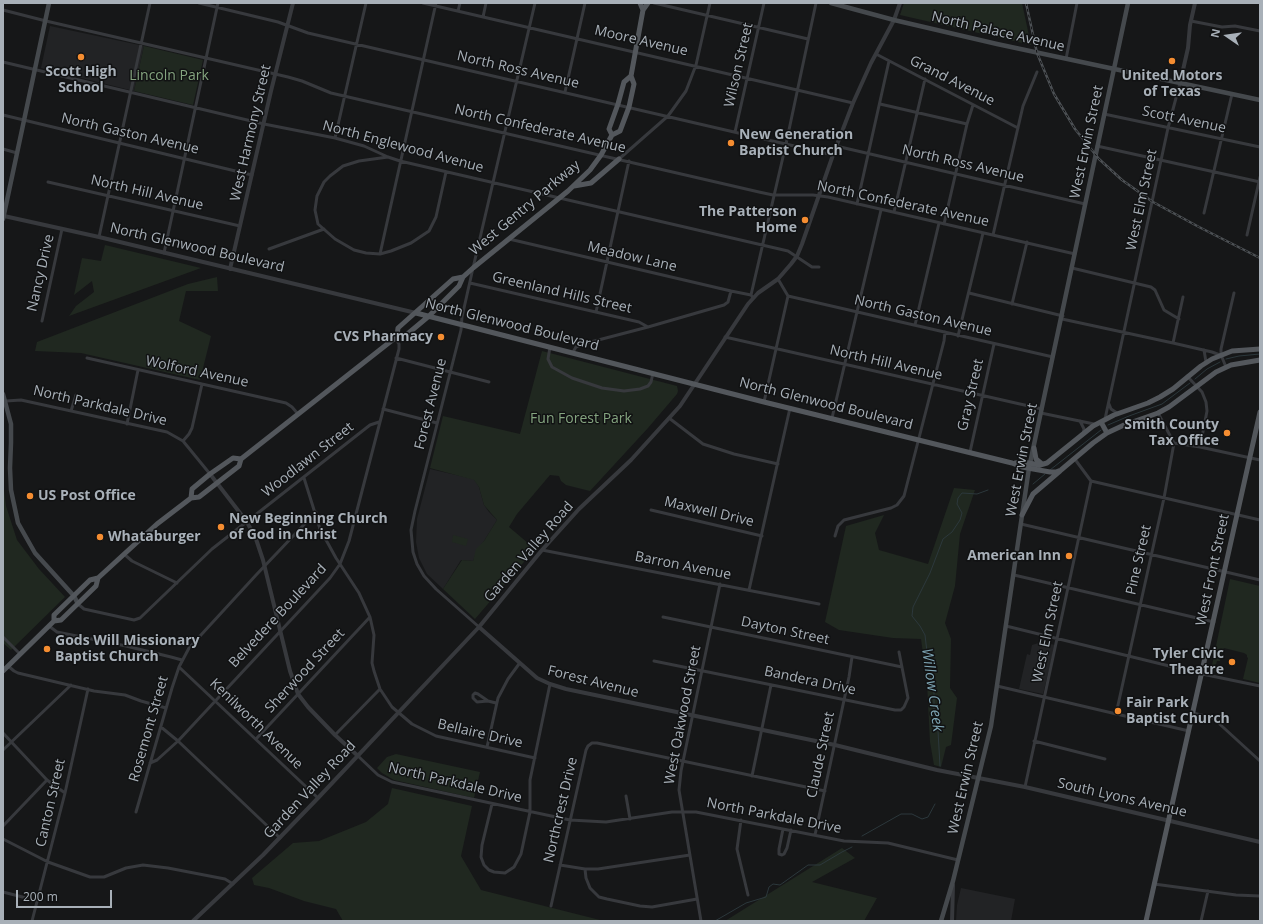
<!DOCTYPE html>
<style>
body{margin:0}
#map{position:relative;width:1263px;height:924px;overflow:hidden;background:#161718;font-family:"Open Sans",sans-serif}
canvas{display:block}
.frame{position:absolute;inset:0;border:4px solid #a8b0b8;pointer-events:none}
.north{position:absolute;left:1207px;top:16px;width:40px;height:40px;-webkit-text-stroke:3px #111213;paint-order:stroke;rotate:283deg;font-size:11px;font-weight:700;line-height:16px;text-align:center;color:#a8b0b8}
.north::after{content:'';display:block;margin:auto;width:14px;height:18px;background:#a8b0b8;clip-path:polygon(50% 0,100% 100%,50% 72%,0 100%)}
.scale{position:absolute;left:16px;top:890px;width:96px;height:18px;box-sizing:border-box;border:2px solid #a8b0b8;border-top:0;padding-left:5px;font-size:12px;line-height:14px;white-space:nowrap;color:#a8b0b8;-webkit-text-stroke:3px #111213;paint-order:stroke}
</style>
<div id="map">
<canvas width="1263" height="924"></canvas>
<div class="frame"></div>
<div class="north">N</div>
<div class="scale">200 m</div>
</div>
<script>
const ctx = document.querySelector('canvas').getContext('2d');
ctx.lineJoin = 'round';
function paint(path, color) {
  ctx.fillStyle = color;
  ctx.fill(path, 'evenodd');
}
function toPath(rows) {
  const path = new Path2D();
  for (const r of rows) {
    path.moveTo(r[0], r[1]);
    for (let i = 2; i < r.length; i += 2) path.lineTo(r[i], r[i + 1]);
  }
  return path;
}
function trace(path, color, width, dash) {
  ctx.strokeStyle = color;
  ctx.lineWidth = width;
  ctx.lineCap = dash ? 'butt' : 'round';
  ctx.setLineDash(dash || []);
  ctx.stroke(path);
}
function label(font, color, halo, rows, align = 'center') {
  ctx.font = font + ' "Open Sans",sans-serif';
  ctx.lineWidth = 3;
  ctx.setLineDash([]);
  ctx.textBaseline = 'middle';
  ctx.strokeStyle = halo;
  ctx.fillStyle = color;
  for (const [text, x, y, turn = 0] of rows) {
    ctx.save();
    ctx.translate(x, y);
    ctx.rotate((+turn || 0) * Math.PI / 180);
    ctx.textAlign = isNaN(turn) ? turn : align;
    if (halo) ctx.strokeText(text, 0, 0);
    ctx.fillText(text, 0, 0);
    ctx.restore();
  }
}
paint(toPath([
 [50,26,144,46,134,91,41,68],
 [430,469,474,479,479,487,484,505,489,512,497,520,484,541,477,550,473,561,461,560,443,589,427,574,419,558,416,542,417,519],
 [1042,642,1055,645,1043,694,1019,689,1027,654,1030,655,1032,645],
 [961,888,1015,899,1011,921,956,921,957,905]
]), '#222325');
paint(toPath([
 [904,3,1022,3,1031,45,900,15],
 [144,46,203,60,193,105,134,91],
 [105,245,201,268,69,316,76,306,94,292,92,281,74,295,82,258,101,261],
 [217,277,218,291,186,291,179,321,211,336,200,380,81,353,35,351,37,342,188,284],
 [542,351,677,386,678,391,677,394,648,428,590,491,566,485,561,481,559,476,550,475,517,514,509,527,535,549,475,619,443,589,462,560,473,561,476,549,484,541,497,520,484,505,479,487,474,480,430,468,443,416,520,434],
 [3,482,6,506,17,540,39,569,65,597,11,650,3,643],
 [954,488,975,490,960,534,955,586,945,623,951,639,950,688,957,698,951,745,946,747,941,767,934,765,930,742,927,683,921,639,893,638,839,630,825,622,846,526,884,515,875,533,879,550,928,564],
 [453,535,468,539,466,546,452,542],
 [1230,579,1260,586,1260,683,1243,679,1248,658,1247,657,1247,655,1244,653,1224,648,1222,651,1220,661,1217,661,1214,672,1211,670],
 [396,754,480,772,474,798,394,780,382,773,377,768,387,757],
 [392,788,472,806,461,856,481,890,604,921,343,921,336,909,304,901,269,888,254,885,252,878,293,843,319,841,366,822,388,804],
 [842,848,855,858,812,882,877,898,864,921,725,921]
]), '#202820');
trace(toPath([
 [1226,359,1239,356,1260,354],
 [1195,379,1207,369,1220,362],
 [1108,425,1129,416,1162,404,1190,383],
 [1050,470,1101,430],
 [1033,484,1045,474],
 [940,766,938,731,934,721,934,681,929,669,925,635,920,626,912,616,913,607,930,573,943,539,952,532,960,520,962,513,957,504,958,498,962,493,977,494,988,490],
 [862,836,901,814,912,814,922,819,928,817,935,804],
 [715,921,746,903,766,897,769,887,773,884,780,885,808,865,820,865,842,852,852,847]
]), '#2c383c', 1);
trace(toPath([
 [199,3,278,22,308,33,833,155],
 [423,3,853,103],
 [654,3,808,39],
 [3,10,46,21,288,77,302,81,331,93,759,192,773,195,813,195,828,197,1075,254],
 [458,11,460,3],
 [483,17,486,3],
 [1191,21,1222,27,1235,26,1260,31],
 [876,54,1018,128],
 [1066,59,1077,3],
 [3,62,264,124,335,138,364,146,388,157,400,161,788,251,812,267,819,267],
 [565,92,585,3],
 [880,104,967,124],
 [1104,114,1260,147],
 [3,115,252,175],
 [735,132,764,3],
 [335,138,366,3],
 [836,146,1085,204],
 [1097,146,1260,182],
 [3,149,17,153],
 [388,157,359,161,343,166,330,176,324,182,317,196,315,210,318,224,335,239,354,250,366,253,380,254,391,251,411,243,429,231,436,217,446,172],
 [619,159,668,116,686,91,696,65,710,3],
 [48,182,240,226],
 [857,204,889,61],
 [894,212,925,79],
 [1204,213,1232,94],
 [944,224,967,124,973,105],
 [993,235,1023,106,1037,72],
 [1247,235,1260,177],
 [99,237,150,3],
 [509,239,731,291,751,295],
 [269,249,324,229],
 [164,253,218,3],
 [380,254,436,3],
 [1072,268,1151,287,1155,290,1164,310,1179,319],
 [470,283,639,322,648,327],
 [969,293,1063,316],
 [788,296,1053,357],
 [753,298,751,295,786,144,816,3],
 [1012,304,1027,242],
 [596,312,629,161],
 [1062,319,1173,343,1212,352,1220,355],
 [42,321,62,229],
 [915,325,939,223],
 [958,336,983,233],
 [725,337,1042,409],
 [1173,343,1183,297],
 [550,347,548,359,552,367,572,378,602,388,624,391,640,389,648,386,651,382,653,373],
 [1204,350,1206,362],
 [573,352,576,347,583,344,648,327,724,305,728,302,731,291],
 [87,358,286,403,292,407,298,414],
 [396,358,489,382],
 [1226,367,1221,355,1221,349,1234,293],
 [1187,376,1202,392,1206,402,1207,411,1200,447],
 [6,401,21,400,167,432,183,441,210,474],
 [764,402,788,296,778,279],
 [1109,404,1111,409,1117,413],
 [383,409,437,423],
 [71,411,76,395],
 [1041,413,1094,424],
 [669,418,703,444,734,454,778,464],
 [832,418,881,210],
 [1105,419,1168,128,1180,83],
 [1080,421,1084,429,1083,434],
 [127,424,138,370],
 [183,441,189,434,192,428,202,384],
 [1174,443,1200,447,1260,460],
 [970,452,994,344],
 [1074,458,1091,481,1260,520],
 [304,478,320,529,336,558,359,593,370,617,374,635,372,663,374,671,380,689,392,707,412,724,436,736,535,758],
 [651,510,762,536],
 [1021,524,1260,580],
 [835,536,838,526,844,520,891,508,897,505,904,496,944,341,945,332],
 [542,550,819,604],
 [124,554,132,561,177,583],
 [1014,575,1214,622],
 [749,590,790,408],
 [78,604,84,609,134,620,140,618,212,549,370,425,379,422],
 [663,617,902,667],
 [49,626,57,632,126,646,171,657,182,660],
 [1006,626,1202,674,1260,686],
 [479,627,436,589,424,576,417,564,413,552,411,530,415,511,461,330,462,317,473,268,535,3],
 [3,637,20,654],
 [654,661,895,710,901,710,904,707,908,698,899,652],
 [8,666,14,671,18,673,94,691,125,695,141,701,166,708],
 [179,667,318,798],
 [997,686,1189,731],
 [488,701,477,702,473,698,473,695,475,693,478,694,488,701,496,703],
 [1193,713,1213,718,1260,761],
 [1116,714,1164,498,1174,443,1158,413],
 [161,727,178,741,280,838],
 [3,733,47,780,65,793],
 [335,735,380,689],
 [256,739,370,617],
 [1034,741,1105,759],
 [487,747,498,698,508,679,519,664],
 [3,750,71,685],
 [358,756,378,775,392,782,570,820,606,822,672,812,696,812,844,841,888,843,958,860],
 [150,763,157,760,178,741,330,578,340,564,349,541,399,349,399,344,395,338],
 [752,776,771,685],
 [1025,787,1091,481],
 [626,796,630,819],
 [492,804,482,845,481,857,484,865,489,870,494,872,505,873,514,867,521,854,530,812,530,780,550,684],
 [136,812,172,688,179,667,189,648,257,574,316,512],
 [741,820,737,849,748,895],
 [3,826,47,780],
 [783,829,779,849,779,854,782,855,784,854,787,848,791,830],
 [815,835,849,677,852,657],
 [3,839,48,862,90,877,104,877,126,868,143,865,168,868,225,879,233,884],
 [560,865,585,869,598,869,690,855],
 [585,869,586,878,590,888,599,897,607,899,640,906,652,907,697,899],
 [1154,884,1236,895,1260,896],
 [3,892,38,901],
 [551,906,586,750,588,746,592,743,597,743,825,791],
 [32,921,65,793,88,689],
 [701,921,679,790,681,771,720,584],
 [1201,921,1208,891]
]), '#37393d', 3);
trace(toPath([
 [1180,83,1188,48,1190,25,1195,3],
 [4,216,99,237,416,313],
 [230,269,271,91,293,3],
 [210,474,247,522,256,539,263,560,290,671,298,694,308,707,335,735,358,756],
 [479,627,537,678,550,684,566,689,835,745,937,770,1025,787,1260,842],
 [193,921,263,855,318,798,479,627,542,550,579,509,631,460,680,406,748,304,758,293,778,279,791,264,797,256,802,244,833,155,853,103,871,63,894,20,900,3],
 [952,921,953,885]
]), '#37393d', 4);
trace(toPath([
 [831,3,894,20,997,44,1260,100],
 [3,219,49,3],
 [3,394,11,424,11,443,10,468,11,490,18,523,35,553,74,596,78,604],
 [941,921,953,881,991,726,1029,468,1128,3]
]), '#45494d', 4.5);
trace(toPath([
 [643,10,648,3],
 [612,135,609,129,618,104,624,82,631,76],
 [574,186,591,183,619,159],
 [416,313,764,402,1012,463,1022,467,1050,472,1056,472,1061,470,1093,443,1107,433,1124,425,1158,413,1169,407,1216,372,1231,365,1260,360],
 [397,336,398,328,453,279,463,277],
 [1101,422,1107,433],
 [1034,448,1036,459,1042,464],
 [1015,463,1023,462,1040,465,1047,463,1093,426,1114,415,1148,403,1160,397,1173,389,1201,366,1212,359,1232,351,1260,349],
 [191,498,192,489,210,474,233,458,241,459],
 [1022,515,1033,494,1060,471],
 [54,621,54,615,90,580,98,578],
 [3,671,54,621,61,620,96,586,98,578,157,524,191,498,199,497,239,466,241,459,395,338,397,336,405,336,429,316,459,286,463,277,473,268,568,191,590,170,601,155,612,135,620,131,629,107,634,84,631,76,643,10,640,3],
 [1146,921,1260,412]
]), '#53575c', 5);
const rail = toPath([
 [1026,3,1037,53,1054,94,1075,129,1099,159,1122,180,1153,202,1199,227,1260,258]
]);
trace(rail, '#4c5054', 2.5);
trace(rail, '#111213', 1, [3]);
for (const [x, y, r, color] of [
 [81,57,4,"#f58d31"],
 [1172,61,4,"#f58d31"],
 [731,143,4,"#f58d31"],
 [805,220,4,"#f58d31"],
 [441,337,4,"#f58d31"],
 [1227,433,4,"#f58d31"],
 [30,496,4,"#f58d31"],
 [221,527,4,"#f58d31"],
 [100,537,4,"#f58d31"],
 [1069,556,4,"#f58d31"],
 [47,649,4,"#f58d31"],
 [1232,662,4,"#f58d31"],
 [1118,711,4,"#f58d31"]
]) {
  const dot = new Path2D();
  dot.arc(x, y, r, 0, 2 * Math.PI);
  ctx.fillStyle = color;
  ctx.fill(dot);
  trace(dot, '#111213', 1.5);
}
label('14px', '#a8b0b8', '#111213', [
 ["North Palace Avenue",998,32,13],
 ["Moore Avenue",641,41,13],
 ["Wilson Street",739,65,-77],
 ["North Ross Avenue",518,70,13],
 ["Grand Avenue",952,81,27],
 ["Scott Avenue",1184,120,12],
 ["North Confederate Avenue",540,129,13],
 ["West Harmony Street",251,133,-77],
 ["North Gaston Avenue",130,134,13],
 ["West Erwin Street",1087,142,-78],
 ["North Englewood Avenue",403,147,15],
 ["North Ross Avenue",963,164,13],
 ["North Hill Avenue",147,193,13],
 ["West Elm Street",1142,200,-78],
 ["North Confederate Avenue",903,204,12],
 ["West Gentry Parkway",525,208,-40],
 ["North Glenwood Boulevard",197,248,13],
 ["Meadow Lane",632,257,13],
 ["Nancy Drive",41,273,-77],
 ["Greenland Hills Street",562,293,13],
 ["North Gaston Avenue",923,316,13],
 ["North Glenwood Boulevard",512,325,14],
 ["North Hill Avenue",886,363,13],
 ["Wolford Avenue",197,372,12],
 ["Gray Street",971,395,-77],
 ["Forest Avenue",431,404,-76],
 ["North Glenwood Boulevard",826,404,14],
 ["North Parkdale Drive",100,406,13],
 ["Woodlawn Street",308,460,-38],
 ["West Erwin Street",1022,460,-79],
 ["Maxwell Drive",709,512,13],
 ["Garden Valley Road",529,552,-49],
 ["Pine Street",1139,560,-77],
 ["Barron Avenue",683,566,11],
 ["West Front Street",1213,570,-78],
 ["Belvedere Boulevard",278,616,-47],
 ["Dayton Street",785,631,12],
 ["West Elm Street",1048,632,-78],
 ["Sherwood Street",305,671,-47],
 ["Bandera Drive",810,681,12],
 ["Forest Avenue",593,682,14],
 ["West Oakwood Street",683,715,-79],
 ["Kenilworth Avenue",256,724,44],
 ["Rosemont Street",149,729,-74],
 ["Bellaire Drive",480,734,13],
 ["Claude Street",821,755,-78],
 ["West Erwin Street",966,778,-77],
 ["North Parkdale Drive",455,783,13],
 ["Garden Valley Road",310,790,-47],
 ["South Lyons Avenue",1122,798,13],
 ["Canton Street",51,803,-77],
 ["Northcrest Drive",561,810,-77],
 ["North Parkdale Drive",774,816,11]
]);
label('bold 14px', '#a8b0b8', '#111213', [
 ["Scott High",81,72,"center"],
 ["School",81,88,"center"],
 ["United Motors",1172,76,"center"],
 ["of Texas",1172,92,"center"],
 ["New Generation",739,135],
 ["Baptist Church",739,151],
 ["The Patterson",797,212,"right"],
 ["Home",797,228,"right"],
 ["CVS Pharmacy",433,337,"right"],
 ["Smith County",1219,425,"right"],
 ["Tax Office",1219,441,"right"],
 ["US Post Office",38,496],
 ["New Beginning Church",229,519],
 ["of God in Christ",229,535],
 ["Whataburger",108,537],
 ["American Inn",1061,556,"right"],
 ["Gods Will Missionary",55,641],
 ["Baptist Church",55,657],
 ["Tyler Civic",1224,654,"right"],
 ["Theatre",1224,670,"right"],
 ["Fair Park",1126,703],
 ["Baptist Church",1126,719]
], 'left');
label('14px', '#84a47f', '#111213', [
 ["Lincoln Park",169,76],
 ["Fun Forest Park",581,419]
]);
label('italic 15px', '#7ea5b4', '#111213', [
 ["Willow Creek",932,690,82]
]);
</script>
